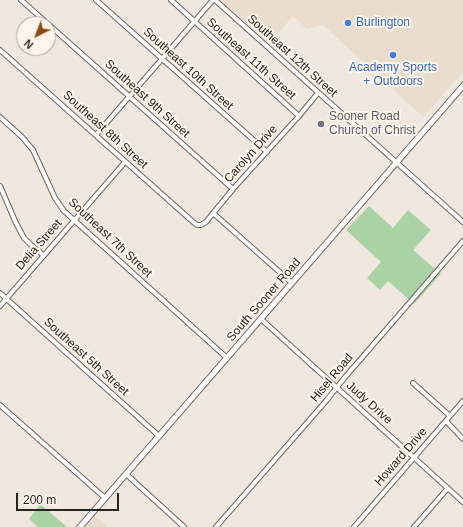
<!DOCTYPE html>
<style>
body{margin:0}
#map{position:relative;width:463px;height:527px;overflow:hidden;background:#f0e8de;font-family:Helvetica,sans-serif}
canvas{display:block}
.north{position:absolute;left:16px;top:16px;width:40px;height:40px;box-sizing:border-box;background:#fdf5eb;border:1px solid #a8a29a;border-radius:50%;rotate:222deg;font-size:11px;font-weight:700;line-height:16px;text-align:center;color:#282521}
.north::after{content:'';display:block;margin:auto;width:14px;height:18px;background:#8a4a11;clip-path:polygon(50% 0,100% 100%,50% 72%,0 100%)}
.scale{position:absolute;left:16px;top:493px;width:103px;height:18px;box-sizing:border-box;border:2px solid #282521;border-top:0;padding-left:5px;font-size:12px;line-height:14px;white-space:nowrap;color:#282521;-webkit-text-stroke:3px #fdf5eb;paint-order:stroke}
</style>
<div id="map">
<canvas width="463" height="527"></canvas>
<div class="north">N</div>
<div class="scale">200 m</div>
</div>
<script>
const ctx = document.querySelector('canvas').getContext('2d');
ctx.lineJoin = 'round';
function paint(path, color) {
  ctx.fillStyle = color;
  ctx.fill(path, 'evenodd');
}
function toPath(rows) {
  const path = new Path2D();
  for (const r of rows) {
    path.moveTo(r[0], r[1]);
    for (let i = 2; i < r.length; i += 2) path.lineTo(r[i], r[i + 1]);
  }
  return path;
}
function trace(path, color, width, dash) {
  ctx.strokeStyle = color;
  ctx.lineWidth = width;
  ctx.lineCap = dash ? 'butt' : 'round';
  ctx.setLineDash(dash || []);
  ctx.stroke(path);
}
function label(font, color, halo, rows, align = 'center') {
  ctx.font = font + ' Helvetica,sans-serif';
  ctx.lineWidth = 4;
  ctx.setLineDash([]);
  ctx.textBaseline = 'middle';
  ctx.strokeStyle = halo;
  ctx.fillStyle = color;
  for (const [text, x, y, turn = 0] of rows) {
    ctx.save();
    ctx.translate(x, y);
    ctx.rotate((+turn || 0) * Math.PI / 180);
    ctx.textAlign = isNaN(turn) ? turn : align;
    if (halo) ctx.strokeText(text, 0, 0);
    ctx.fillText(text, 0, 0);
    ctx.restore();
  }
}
paint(toPath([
 [221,0,463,0,463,72,423,117,323,25,307,29,293,16,269,44],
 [95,516,108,527,86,527]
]), '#eaddcd');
paint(toPath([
 [369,206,393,228,408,210,431,230,413,250,441,274,414,304,388,281,380,290,367,278,381,262,346,230],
 [40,504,67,527,38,527,29,519]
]), '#a9d2a5');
const minor = toPath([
 [21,0,48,24],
 [96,0,267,152],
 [171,0,299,116],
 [215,0,463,222],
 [48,24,233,189],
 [0,50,192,221,197,225,201,225,206,222,233,189,299,116,318,93],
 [0,117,22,137,33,150,55,198,64,211,227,358],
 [96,135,213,0],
 [0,186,16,223,24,238,30,244,43,255],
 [213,213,292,283],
 [0,293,159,436],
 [0,306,125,162],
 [261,319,463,502],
 [413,383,450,416],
 [0,405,105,498],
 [446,421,463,439],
 [126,474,184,527],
 [216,527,326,401,346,376,463,241],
 [354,527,463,401],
 [414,527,448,488]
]);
const major = toPath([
 [80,527,463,86]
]);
trace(minor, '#6d665d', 6);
trace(major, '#6d665d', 7);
trace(minor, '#fff', 4);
trace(major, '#fff', 5);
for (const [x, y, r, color] of [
 [348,23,4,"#3f7fe0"],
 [393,55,4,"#3f7fe0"],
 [321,124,4,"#6b7280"]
]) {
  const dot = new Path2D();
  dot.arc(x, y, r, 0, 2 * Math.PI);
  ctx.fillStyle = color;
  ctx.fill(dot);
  trace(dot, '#fdf5eb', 1.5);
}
label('12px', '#366cbe', '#fdf5eb', [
 ["Burlington",356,23],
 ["Academy Sports",393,68,"center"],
 ["+ Outdoors",393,82,"center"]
], 'left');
label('12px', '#282521', '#fdf5eb', [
 ["Southeast 12th Street",292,56,42],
 ["Southeast 11th Street",251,59,42],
 ["Southeast 10th Street",188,69,42],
 ["Southeast 9th Street",147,99,42],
 ["Southeast 8th Street",105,130,42],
 ["Carolyn Drive",251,154,-48],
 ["Southeast 7th Street",110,238,43],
 ["Delia Street",39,245,-49],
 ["South Sooner Road",264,300,-49],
 ["Southeast 5th Street",86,357,42],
 ["Hisel Road",332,378,-50],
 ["Judy Drive",369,403,42],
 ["Howard Drive",401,457,-49]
]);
label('12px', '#5b616d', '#fdf5eb', [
 ["Sooner Road",329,117],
 ["Church of Christ",329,131]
], 'left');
</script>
